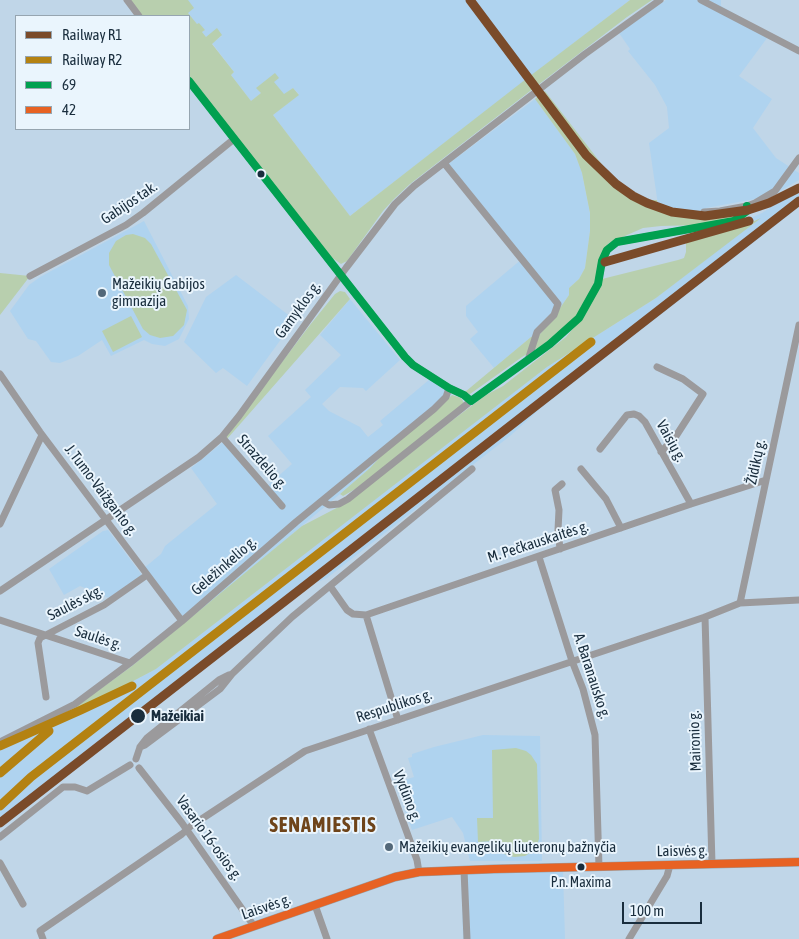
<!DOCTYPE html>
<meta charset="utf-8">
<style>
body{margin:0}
#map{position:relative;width:799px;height:939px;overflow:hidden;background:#c0d6e8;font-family:"Asap Condensed",sans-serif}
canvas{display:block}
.legend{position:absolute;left:15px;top:15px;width:175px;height:115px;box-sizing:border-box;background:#eaf5fd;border:1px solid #96a5b0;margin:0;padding:6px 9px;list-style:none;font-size:15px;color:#192d3d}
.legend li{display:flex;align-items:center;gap:10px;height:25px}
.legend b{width:25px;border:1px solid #96a5b0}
.scale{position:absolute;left:622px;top:902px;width:80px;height:22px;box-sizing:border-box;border:2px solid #192d3d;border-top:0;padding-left:6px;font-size:15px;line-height:18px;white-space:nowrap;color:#192d3d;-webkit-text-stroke:4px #eaf5fd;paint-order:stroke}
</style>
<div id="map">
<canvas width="799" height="939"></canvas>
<ul class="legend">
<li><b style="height:6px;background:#7a4b2a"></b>Railway R1</li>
<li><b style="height:6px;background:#b48212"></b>Railway R2</li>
<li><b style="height:6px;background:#01a050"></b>69</li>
<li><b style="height:6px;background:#e76223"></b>42</li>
</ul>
<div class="scale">100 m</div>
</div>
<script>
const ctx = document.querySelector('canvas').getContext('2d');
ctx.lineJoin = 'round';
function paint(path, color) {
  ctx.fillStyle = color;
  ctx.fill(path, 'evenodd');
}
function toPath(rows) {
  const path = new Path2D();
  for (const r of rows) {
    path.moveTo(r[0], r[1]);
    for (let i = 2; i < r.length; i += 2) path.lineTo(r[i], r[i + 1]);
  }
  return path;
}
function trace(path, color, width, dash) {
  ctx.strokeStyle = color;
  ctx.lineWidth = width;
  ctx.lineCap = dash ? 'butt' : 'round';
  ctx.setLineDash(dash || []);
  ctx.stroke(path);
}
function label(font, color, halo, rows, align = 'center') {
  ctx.font = font + ' "Asap Condensed",sans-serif';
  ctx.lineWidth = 4;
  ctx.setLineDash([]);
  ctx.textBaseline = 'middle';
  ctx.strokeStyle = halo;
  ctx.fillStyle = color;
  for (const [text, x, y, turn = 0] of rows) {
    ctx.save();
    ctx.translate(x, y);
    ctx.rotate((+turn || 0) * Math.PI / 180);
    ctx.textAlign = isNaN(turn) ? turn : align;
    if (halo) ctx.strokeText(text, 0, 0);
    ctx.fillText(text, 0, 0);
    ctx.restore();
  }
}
paint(toPath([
 [188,0,630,0,350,216,273,115,299,94,293,88,284,95,257,88,261,93,251,101,231,75,234,72,212,43,222,36,206,37,202,32,205,30,197,24,188,13],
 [666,0,721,0,721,6,770,34,739,76,772,99,753,128,776,158,799,173,799,180,772,196,706,208,705,214,741,210,742,212,704,217,686,216,661,210,637,200,610,182,595,168,584,156,539,95,543,93,602,169,619,184,634,194,658,205,649,143,669,128,667,107,655,85,628,51,630,49,619,33],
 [535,99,575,154,582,173,590,213,590,231,585,268,579,279,569,288,569,295,558,311,540,334,531,337,494,368,470,339,478,332,466,316,466,306,523,258,447,165],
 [799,184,799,207,542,407,510,436,327,578,313,584,183,685,181,683,0,826,0,744,30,729,103,697,156,669,547,367,656,298,757,219,739,228,604,264,603,261,737,224,762,213,777,203,758,210,757,206,782,196],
 [144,221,188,306,189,319,179,339,165,346,152,344,144,340,111,356,102,340,78,356,60,363,51,362,36,341,28,339,10,311,29,285,40,277],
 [236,275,295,320,247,386,223,368,216,373,184,342,206,297],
 [350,299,400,360,366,391,363,388,340,387,322,404,329,411,360,427,368,437,383,425,380,421,430,379,452,395,383,454,370,468,340,494,186,623,144,568,161,554,165,546,217,504,191,468,227,439,267,486,292,464,268,436,311,397,305,390,341,355,320,335],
 [108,530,142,575,109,598,80,586,64,595,49,569,103,531],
 [483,735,540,736,542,861,470,861,463,833,452,817,412,830,395,783,414,777,408,758,412,757,412,754,434,747],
 [563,871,565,939,463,939,461,873]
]), '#afd3ef');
paint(toPath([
 [129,0,188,0,194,8,188,13,197,24,199,23,205,30,202,32,206,37,217,28,222,35,212,44,234,72,231,75,251,101,261,93,256,88,275,73,279,78,274,82,284,94,293,88,299,95,273,115,350,216,526,79,534,88,410,184,394,199,383,211,347,261,341,264,331,257,189,76,189,16,142,16],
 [630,0,652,0,627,17,538,85,530,76],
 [545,91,607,171,624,186,648,200,657,200,658,205,634,194,619,184,602,169,543,93],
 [539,95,584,156,595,168,610,182,637,200,661,210,686,216,704,217,742,212,737,217,701,225,661,226,643,228,609,243,604,249,596,280,579,314,570,324,541,346,522,357,470,394,465,392,531,337,540,334,558,311,569,295,569,288,579,279,585,268,590,231,590,213,582,173,575,154,535,99],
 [761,218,656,298,547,367,156,669,103,697,70,711,132,666,302,526,348,502,450,422,486,395,503,386,566,337,586,313,602,279,678,260,684,258,686,252,686,242,739,228],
 [133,234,145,238,151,244,187,310,184,325,173,336,160,338,150,335,143,329,109,265,109,253,116,241,126,235],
 [0,273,30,276,0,315],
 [340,291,345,292,350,299,227,439,226,436,310,325,335,294],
 [131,316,142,337,113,352,102,331],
 [452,395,461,398,464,403,359,487,343,496,340,494,370,468,383,454],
 [516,748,526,751,531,755,537,764,539,839,537,845,530,853,525,856,514,857,504,854,494,841,478,842,477,818,493,818,492,750]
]), '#b8cfae');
trace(toPath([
 [127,0,139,16],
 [701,0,799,51],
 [189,81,405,357,413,365,449,388,464,395,471,401,550,344,579,318,598,284,602,261,607,250,617,242,734,221,748,210,747,206],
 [444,163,558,304,554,315,537,332,528,360],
 [704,212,720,211,747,206,755,203,775,191,799,158],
 [30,276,126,225,143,213,234,139],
 [657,367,683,379,703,394,676,436,661,452],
 [0,374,40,432,182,621],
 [222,437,282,506],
 [600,449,627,415,634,414,639,416,645,422,691,504],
 [581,469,606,499,621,528],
 [322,501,329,505,339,504,348,499,471,401],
 [0,524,42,435],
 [560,549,558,530,559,510,555,490,562,484],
 [539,557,572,661,583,689,595,735,599,867],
 [330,586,347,610,353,614,366,615,691,504,766,480],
 [0,591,199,457,222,437,239,416,346,268,395,204,414,186,585,54,660,0],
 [740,603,799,325],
 [366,615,398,720],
 [705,617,712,864],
 [0,620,130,663],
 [46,697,38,643,40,638,104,605,147,575],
 [369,729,417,860,419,872],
 [0,742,75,704,130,663,182,621,296,522,434,409,446,397,449,388],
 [140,747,145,745,220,689,232,674,292,617,472,469],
 [136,759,140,747,147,738,219,680,229,675],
 [139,768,182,823,254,926],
 [0,837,63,787,75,787,87,791,130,765],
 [0,863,23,904],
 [464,870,467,939],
 [315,905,327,939],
 [43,939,40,931,182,834,191,826,305,751,705,617,740,603,799,600],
 [629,939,667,876,670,865]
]), '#9b9a9c', 7);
trace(toPath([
 [217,939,395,877,419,872,494,869,799,862]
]), '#989ea2', 9);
trace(toPath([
 [189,81,405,357,413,365,449,388,464,395,471,401,550,344,579,318,598,284,602,261,607,250,617,242,734,221,748,210,747,206]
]), '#01a050', 8);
trace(toPath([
 [217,939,395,877,419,872,494,869,799,862]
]), '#e76223', 8);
trace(toPath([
 [470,0,586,155,616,184,633,196,647,203,672,212,705,216,748,210,769,203,799,188],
 [605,262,749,221],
 [0,823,799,201]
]), '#7a4b2a', 9);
trace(toPath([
 [0,746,81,710,132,686],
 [0,773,49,731],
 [0,806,31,777,591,342]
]), '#b48212', 9);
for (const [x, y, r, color] of [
 [261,174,4.5,"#192d3d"],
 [102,293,5,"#536879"],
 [138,716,8,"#192d3d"],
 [389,847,5,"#536879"],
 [581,867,4.5,"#192d3d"]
]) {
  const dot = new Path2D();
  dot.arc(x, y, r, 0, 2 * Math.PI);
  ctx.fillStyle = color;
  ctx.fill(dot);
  trace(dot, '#eaf5fd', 2);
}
label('14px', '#192d3d', '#eaf5fd', [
 ["P.n. Maxima",581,883]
]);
label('15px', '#192d3d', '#eaf5fd', [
 ["Gabijos tak.",129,203,-34],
 ["Gamyklos g.",298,310,-54],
 ["Vaisių g.",671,441,61],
 ["Strazdelio g.",262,462,49],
 ["Židikų g.",756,462,-78],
 ["J. Tumo-Vaižganto g.",101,490,53],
 ["M. Pečkauskaitės g.",538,542,-18],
 ["Geležinkelio g.",224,566,-41],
 ["Saulės skg.",75,603,-27],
 ["Saulės g.",98,638,18],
 ["A. Baranausko g.",592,676,72],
 ["Respublikos g.",394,706,-18],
 ["Maironio g.",695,741,-92],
 ["Vydūno g.",407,796,69],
 ["Vasario 16-osios g.",209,838,54],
 ["Laisvės g.",682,851,-1],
 ["Laisvės g.",266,907,-19]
]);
label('15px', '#192d3d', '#eaf5fd', [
 ["Mažeikių Gabijos",112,284],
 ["gimnazija",112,301],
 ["Mažeikių evangelikų liuteronų bažnyčia",399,847]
], 'left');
label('bold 15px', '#192d3d', '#eaf5fd', [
 ["Mažeikiai",151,716]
], 'left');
ctx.letterSpacing = '1px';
label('bold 20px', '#6e441a', '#eaf5fd', [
 ["SENAMIESTIS",323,826]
]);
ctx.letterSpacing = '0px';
</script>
